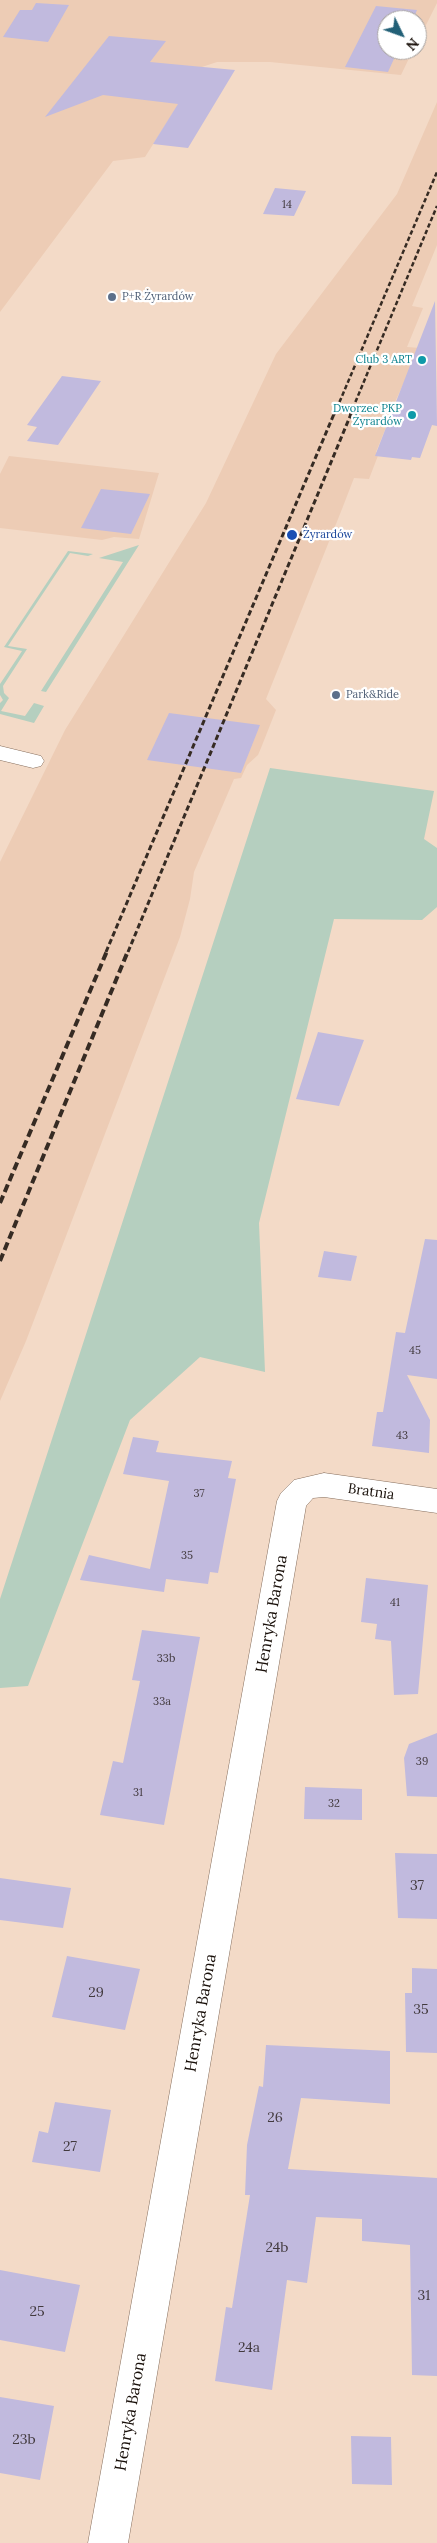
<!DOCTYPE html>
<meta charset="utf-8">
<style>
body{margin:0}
#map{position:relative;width:437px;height:2543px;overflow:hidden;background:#f3dac7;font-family:Lora,serif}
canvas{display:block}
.north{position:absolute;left:377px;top:10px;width:50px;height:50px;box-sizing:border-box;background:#fff;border:1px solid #a39f9d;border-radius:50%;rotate:132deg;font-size:14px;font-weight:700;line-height:20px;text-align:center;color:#180f09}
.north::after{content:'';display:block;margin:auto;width:18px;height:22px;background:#226077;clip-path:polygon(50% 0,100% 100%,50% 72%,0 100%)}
</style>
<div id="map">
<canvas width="437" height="2543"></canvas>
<div class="north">N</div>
</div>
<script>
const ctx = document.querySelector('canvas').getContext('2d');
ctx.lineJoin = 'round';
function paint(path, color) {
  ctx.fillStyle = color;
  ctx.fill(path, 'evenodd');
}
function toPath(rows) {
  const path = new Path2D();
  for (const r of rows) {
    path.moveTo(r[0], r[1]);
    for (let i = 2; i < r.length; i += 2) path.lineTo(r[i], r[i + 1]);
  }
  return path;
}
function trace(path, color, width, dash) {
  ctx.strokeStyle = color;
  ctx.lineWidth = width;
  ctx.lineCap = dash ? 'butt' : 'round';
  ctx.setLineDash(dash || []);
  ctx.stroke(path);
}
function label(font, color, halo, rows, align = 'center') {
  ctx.font = font + ' Lora,serif';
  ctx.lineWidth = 4.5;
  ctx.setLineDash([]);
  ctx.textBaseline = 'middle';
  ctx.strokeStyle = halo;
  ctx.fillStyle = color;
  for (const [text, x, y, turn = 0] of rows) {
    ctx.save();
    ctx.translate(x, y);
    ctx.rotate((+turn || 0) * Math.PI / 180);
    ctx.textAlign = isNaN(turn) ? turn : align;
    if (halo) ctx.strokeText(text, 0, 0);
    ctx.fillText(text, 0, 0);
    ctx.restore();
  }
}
paint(toPath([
 [0,0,437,0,437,3,417,43,417,20,387,20,387,50,413,50,401,75,270,62,217,62,202,67,145,157,113,161,0,312],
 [437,102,437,245,412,306,423,308,407,347,420,348,395,402,392,402,386,419,389,420,376,452,379,453,369,479,354,478,342,509,266,699,276,710,261,748,258,755,247,765,241,778,234,779,194,872,190,899,180,937,26,1341,0,1401,0,862,65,730,206,503,276,354,397,194],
 [9,456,159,473,139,539,114,537,102,540,0,528,0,474]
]), '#edccb5');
paint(toPath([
 [139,545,46,692,41,691,123,562,99,558],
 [68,551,93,554,88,556,70,553,8,646,27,649,3,686,4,693,9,698,1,711,25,716,34,703,44,706,34,723,0,714,0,703,3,700,0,695,0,684,22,651,4,647],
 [270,768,434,791,424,839,437,848,437,907,422,920,334,919,259,1223,265,1372,200,1357,130,1420,28,1686,0,1688,0,1599]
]), '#b5cfbf');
paint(toPath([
 [36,3,69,5,48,42,3,37,20,10,32,10],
 [376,6,417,10,413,20,387,20,387,50,398,50,388,72,345,67],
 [109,36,166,41,150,62,235,70,188,148,153,144,178,104,103,95,45,117],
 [275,188,306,191,294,216,263,214],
 [435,301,437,426,432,425,420,458,412,457,411,460,375,456],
 [62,376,101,381,58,445,27,441,37,427,27,425],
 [101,489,150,494,131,534,81,528],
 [169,713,260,725,241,773,147,760],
 [318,1032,364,1040,339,1106,296,1099],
 [425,1239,437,1240,437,1379,407,1375,430,1420,429,1453,372,1446,377,1412,383,1412,396,1332,405,1333],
 [324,1251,357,1256,351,1281,318,1277],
 [133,1437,159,1441,156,1452,232,1461,228,1478,236,1479,224,1541,218,1573,210,1572,208,1584,166,1579,164,1592,80,1580,89,1555,150,1569,169,1481,123,1474],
 [366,1578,428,1585,418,1694,394,1695,391,1641,375,1639,377,1624,361,1622],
 [142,1630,200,1637,164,1825,100,1815,113,1761,123,1763,140,1681,132,1680],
 [437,1733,437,1797,407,1796,404,1758,409,1744],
 [305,1787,362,1789,362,1820,304,1819],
 [395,1853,437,1854,437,1919,398,1918],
 [0,1878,71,1888,63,1928,0,1920],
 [67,1956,140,1969,125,2030,52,2017],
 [412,1968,437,1969,437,2053,406,2052,405,1993,412,1993],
 [266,2045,390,2051,390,2104,301,2098,288,2169,437,2178,437,2376,412,2375,410,2245,362,2241,362,2219,316,2217,307,2283,287,2280,272,2390,215,2381,226,2307,232,2308,250,2195,245,2195,247,2145,259,2086,263,2087],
 [55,2102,111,2110,100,2172,32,2162,39,2131,48,2133],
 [0,2270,80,2285,65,2352,0,2340],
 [0,2397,54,2406,40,2480,0,2473],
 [351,2436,391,2437,392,2485,352,2484]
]), '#c1bade');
const minor = toPath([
 [0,746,41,756,44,761,41,766,33,768,0,760,0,746],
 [324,1473,437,1489,437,1513,324,1497,313,1498,306,1506,128,2543,88,2543,277,1501,281,1493,294,1480,324,1473]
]);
trace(minor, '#856e5d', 1);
paint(minor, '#fff');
trace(toPath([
 [334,415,437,172],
 [350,415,437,206]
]), '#362b23', 2.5, [4.5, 2.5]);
trace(toPath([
 [106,952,334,414],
 [128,952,351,414]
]), '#362b23', 3, [5.5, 3]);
trace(toPath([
 [0,1203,107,951],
 [0,1261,128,951]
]), '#362b23', 4, [8, 4]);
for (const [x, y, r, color] of [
 [112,297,5,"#5c6f8a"],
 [422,360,5,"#0f9aa8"],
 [412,415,5,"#0f9aa8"],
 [292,535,6,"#1a4fb4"],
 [336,695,5,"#5c6f8a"]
]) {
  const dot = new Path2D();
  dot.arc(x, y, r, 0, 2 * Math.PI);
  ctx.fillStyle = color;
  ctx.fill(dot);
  trace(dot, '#fff', 2);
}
label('11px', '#423a3e', null, [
 ["14",287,205],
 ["45",415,1351],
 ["43",402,1436],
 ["37",199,1494],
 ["35",187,1556],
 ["41",395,1603],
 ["33b",166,1659],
 ["33a",162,1702],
 ["39",422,1762],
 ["31",138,1793],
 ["32",334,1804]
]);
label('11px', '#4e5e75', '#fff', [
 ["P+R Żyrardów",122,297],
 ["Park&Ride",346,695]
], 'left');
label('11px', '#0d838f', '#fff', [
 ["Club 3 ART",412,360],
 ["Dworzec PKP",402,409],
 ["Żyrardów",402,422]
], 'right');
label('11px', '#164399', '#fff', [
 ["Żyrardów",303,535]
], 'left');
label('14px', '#180f09', '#fff', [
 ["Bratnia",371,1492,8]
]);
label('14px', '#423a3e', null, [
 ["37",417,1886],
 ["29",96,1993],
 ["35",421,2010],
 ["26",275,2118],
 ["27",70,2147],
 ["24b",277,2248],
 ["31",424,2296],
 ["25",37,2312],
 ["24a",249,2348],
 ["23b",24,2440]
]);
label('16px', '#180f09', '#fff', [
 ["Henryka Barona",272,1614,-80],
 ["Henryka Barona",201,2013,-80],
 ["Henryka Barona",131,2412,-80]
]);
</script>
